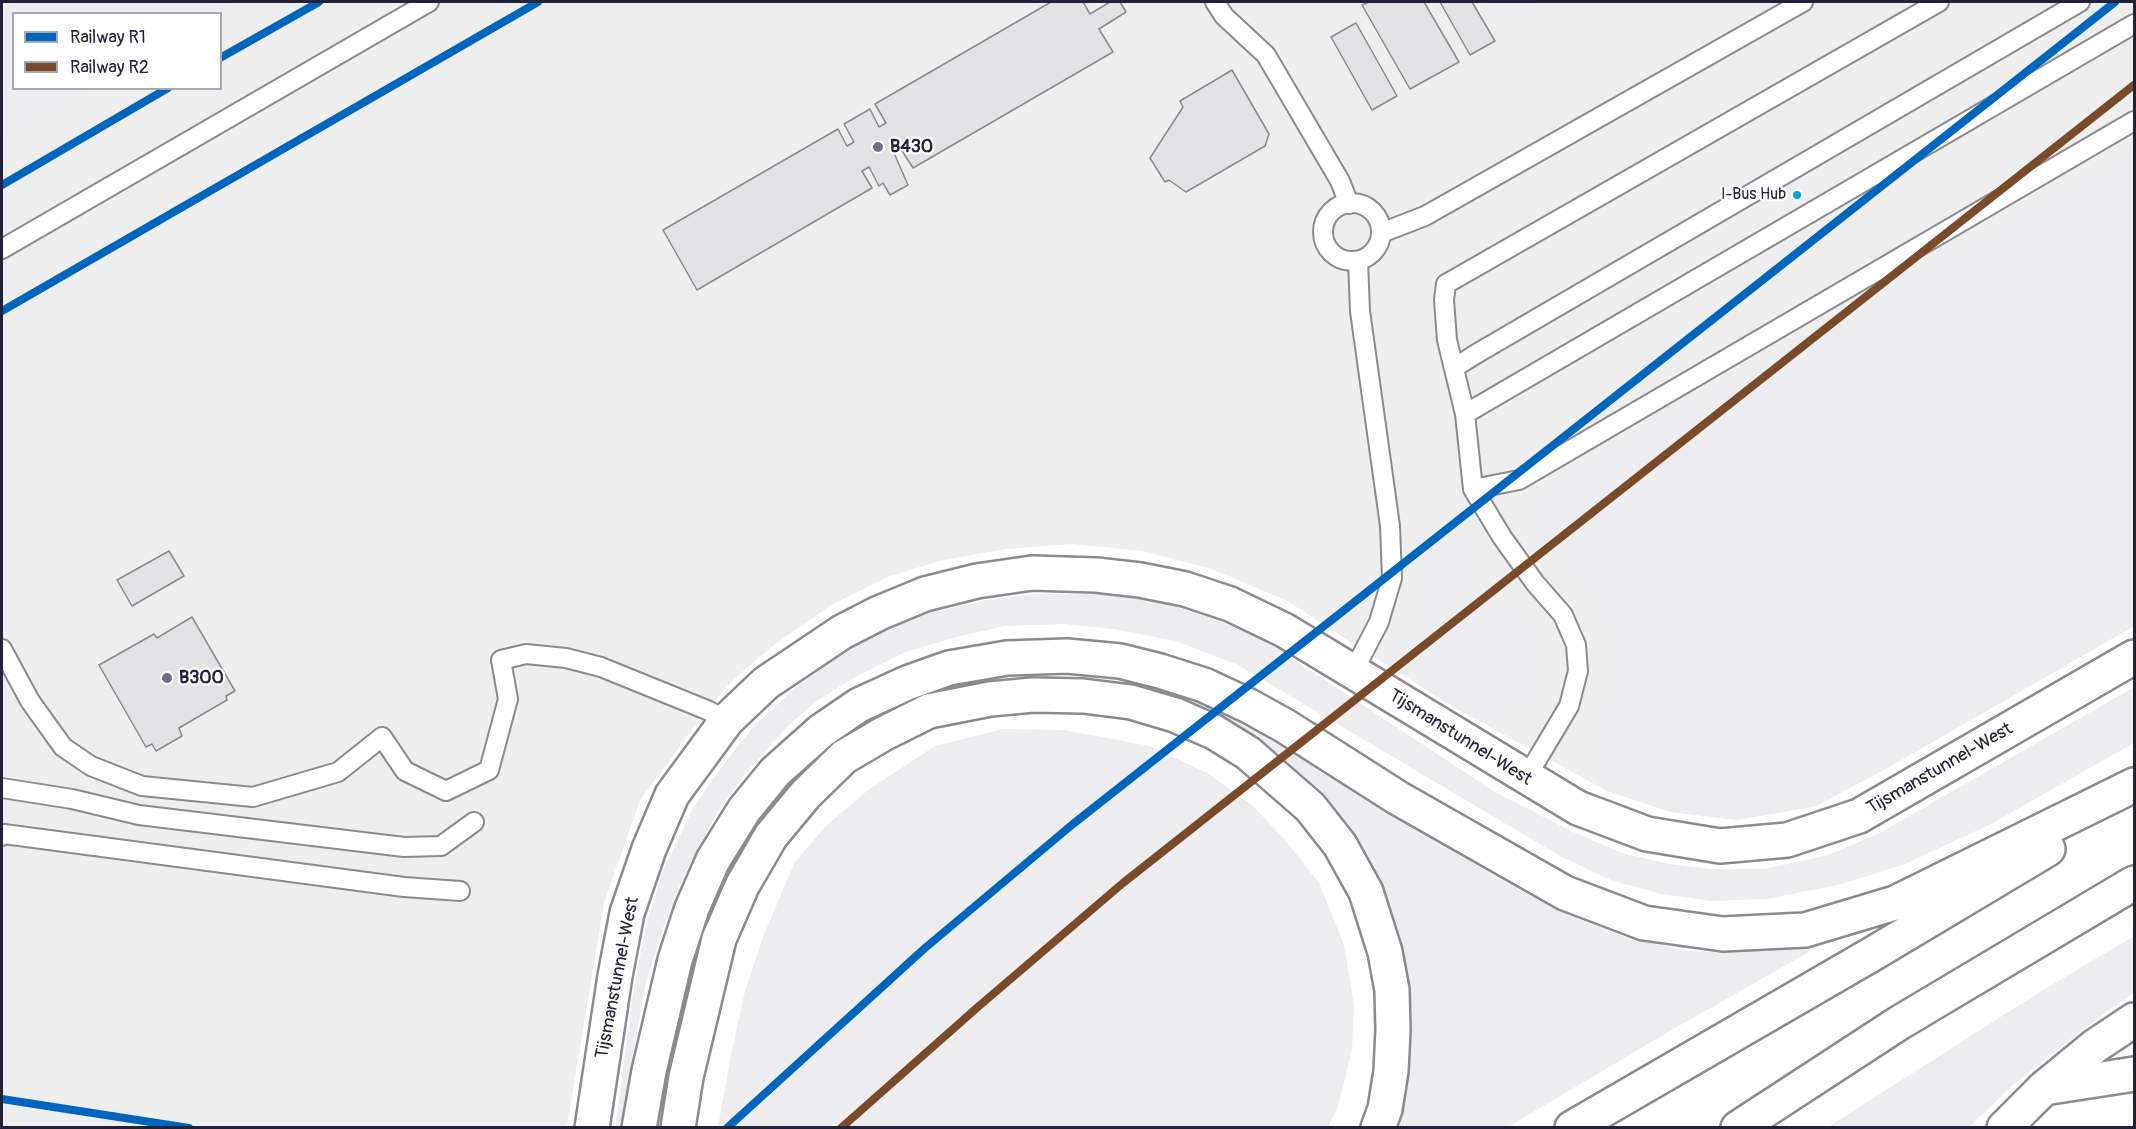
<!DOCTYPE html>
<style>
body{margin:0}
#map{position:relative;width:2136px;height:1129px;overflow:hidden;background:#fff;font-family:Pangolin,sans-serif}
canvas{display:block}
.frame{position:absolute;inset:0;border:3px solid #22223b;pointer-events:none}
.legend{position:absolute;left:12px;top:12px;width:210px;height:78px;box-sizing:border-box;background:#fff;border:2px solid #a7a7b1;margin:0;padding:8px 10px;list-style:none;font-size:18px;color:#22223b}
.legend li{display:flex;align-items:center;gap:12px;height:30px}
.legend b{width:30px;border:2px solid #a7a7b1}
</style>
<div id="map">
<canvas width="2136" height="1129"></canvas>
<div class="frame"></div>
<ul class="legend">
<li><b style="height:8px;background:#0065bd"></b>Railway R1</li>
<li><b style="height:8px;background:#7a4b2a"></b>Railway R2</li>
</ul>
</div>
<script>
const ctx = document.querySelector('canvas').getContext('2d');
ctx.lineJoin = 'round';
function paint(path, color) {
  ctx.fillStyle = color;
  ctx.fill(path, 'evenodd');
}
function toPath(rows) {
  const path = new Path2D();
  for (const r of rows) {
    if (r.length === 3) {
      path.moveTo(r[0] + r[2], r[1]);
      path.arc(r[0], r[1], r[2], 0, 2 * Math.PI);
      continue;
    }
    path.moveTo(r[0], r[1]);
    for (let i = 2; i < r.length; i += 2) path.lineTo(r[i], r[i + 1]);
  }
  return path;
}
function trace(path, color, width, dash) {
  ctx.strokeStyle = color;
  ctx.lineWidth = width;
  ctx.lineCap = dash ? 'butt' : 'round';
  ctx.setLineDash(dash || []);
  ctx.stroke(path);
}
function label(font, color, halo, rows, align = 'center') {
  ctx.font = font + ' Pangolin,sans-serif';
  ctx.lineWidth = 4.5;
  ctx.setLineDash([]);
  ctx.textBaseline = 'middle';
  ctx.strokeStyle = halo;
  ctx.fillStyle = color;
  for (const [text, x, y, turn = 0] of rows) {
    ctx.save();
    ctx.translate(x, y);
    ctx.rotate((+turn || 0) * Math.PI / 180);
    ctx.textAlign = isNaN(turn) ? turn : align;
    if (halo) ctx.strokeText(text, 0, 0);
    ctx.fillText(text, 0, 0);
    ctx.restore();
  }
}
paint(toPath([
 [2,2,2134,2,2134,626,1889,767,1816,806,1738,820,1671,812,1607,791,1448,704,1287,601,1212,569,1143,551,1073,544,1006,549,943,560,890,576,831,605,774,645,735,678,707,710,640,800,604,903,567,1127,2,1128],
 [14,14,220,14,220,88,14,88]
]), '#eeeeef');
paint(toPath([
 [2,2,242,2,221,14,14,14,14,88,92,89,2,141],
 [1485,2,1544,2,1500,27],
 [2134,147,2134,626,1889,767,1816,806,1738,820,1671,812,1607,791,1594,774,1588,749,1602,717,1613,678,1612,645,1601,615,1581,584,1539,536,1533,515,1538,498,1547,485,1558,475],
 [1452,519,1492,582,1538,631,1547,649,1548,670,1544,689,1532,705,1522,714,1503,719,1487,720,1470,716,1428,691,1418,680,1412,666,1409,645,1422,602,1423,584,1422,558,1413,523],
 [1038,594,1097,594,1158,601,1217,620,1267,642,1495,792,1571,831,1622,853,1669,864,1711,869,1765,869,1828,855,1878,834,2134,687,2134,743,1991,824,1905,864,1842,884,1766,899,1712,901,1661,894,1611,880,1560,856,1238,665,1176,641,1113,629,1064,624,1004,626,953,638,903,653,857,676,815,702,786,728,744,775,717,813,684,875,663,928,646,982,632,1059,623,1127,615,1128,635,980,647,922,663,870,695,805,726,761,755,725,795,688,835,658,882,631,932,612,986,600],
 [1031,668,1149,679,1241,718,1308,757,1476,865,1554,909,1621,936,1681,950,1728,953,1778,949,1815,941,1818,947,1668,1032,1508,1127,1393,1127,1399,1109,1408,1055,1411,1004,1402,959,1390,913,1364,860,1335,812,1312,786,1273,750,1236,724,1182,699,1143,685,1097,676,1043,674,990,679,943,694,789,799,662,1128,677,1023,699,942,710,909,745,842,767,807,811,760,865,720,898,702,965,680],
 [1003,729,1064,730,1150,746,1207,773,1252,805,1286,841,1319,883,1344,945,1354,1005,1352,1049,1338,1107,1328,1127,718,1127,731,1055,745,991,763,937,795,862,825,827,868,790,935,746],
 [2134,936,2134,993,2106,1012,2014,1084,1969,1127,1828,1127,2038,993]
]), '#ededef');
const building = toPath([
 [1051,2,1083,2,1090,14,1110,2,1120,2,1126,12,1099,29,1113,52,913,168,901,149,894,153,908,185,890,195,883,183,879,186,869,167,862,171,872,188,697,290,663,230,838,129,847,146,854,142,844,124,870,109,879,127,886,123,875,104,1051,2],
 [1369,2,1424,2,1459,62,1410,89,1362,5,1369,2],
 [1440,2,1472,2,1495,41,1470,55,1440,2],
 [1356,23,1397,96,1372,110,1331,37,1356,23],
 [1232,70,1269,134,1265,146,1186,192,1169,180,1165,182,1150,158,1183,107,1180,101,1232,70],
 [169,551,184,576,132,606,117,580,169,551],
 [192,617,235,691,226,696,227,700,179,728,182,736,156,751,152,744,146,747,99,665,154,634,157,638,192,617]
]);
paint(building, '#e2e2e4');
trace(building, '#8a8a8f', 1.5);
const service = toPath([
 [1215,2,1224,16,1266,55,1340,181,1349,204],
 [1352,232,29],
 [1381,233,1425,216,1803,2],
 [2,249,429,2],
 [1454,368,1476,354,2080,2],
 [1465,414,2134,24],
 [1473,489,1519,480,2134,121],
 [2,649,30,701,63,747,91,766,142,786,253,797,338,772,382,737,405,771,446,791,489,770,508,699,501,660,526,654,566,658,601,667,707,710,727,720],
 [1353,672,1379,622,1392,578,1390,526,1360,311,1358,261],
 [1526,778,1569,706,1578,671,1576,645,1563,615,1535,583,1502,537,1473,489,1465,414,1447,340,1444,300,1446,284,1939,2],
 [2,788,72,799,139,815,404,847,441,846,474,822],
 [2,836,4,834,404,887,460,891]
]);
const minor = toPath([
 [2044,1088,2095,1046,2134,1020],
 [592,1128,615,976,627,913,649,849,672,795,727,720,766,683,842,632,879,613,925,594,977,581,1032,573,1096,575,1140,580,1185,589,1230,604,1284,630,1578,808,1647,834,1720,846,1787,840,1859,816,2134,657]
]);
const tertiary = toPath([
 [2004,1128,2044,1088,2134,1074]
]);
const motorway = toPath([
 [639,1128,649,1071,675,960,692,908,713,860,744,810,775,772,821,731,859,705,907,683,949,668,1007,658,1067,656,1120,661,1160,671,1204,685,1249,706,1285,726,1398,798,1565,893,1644,923,1723,934,1805,930,1895,903,2134,785],
 [678,1128,686,1077,719,939,742,886,771,836,805,795,844,757,883,734,929,711,990,699,1033,695,1083,696,1131,702,1175,715,1214,732,1248,753,1310,807,1340,845,1366,892,1385,952,1392,990,1393,1030,1391,1071,1385,1109,1378,1128],
 [1572,1128,1874,953,2048,849],
 [1738,1128,1899,1023,2134,883]
]);
trace(service, '#8a8a8f', 22);
trace(minor, '#8a8a8f', 38);
trace(tertiary, '#8a8a8f', 38);
trace(motorway, '#8a8a8f', 38);
trace(service, '#fff', 18);
trace(minor, '#fff', 33);
trace(tertiary, '#fff', 33);
trace(motorway, '#fff', 33);
trace(toPath([
 [220,58,319,2],
 [2,185,168,88],
 [2,311,538,2],
 [2,1099,189,1128],
 [727,1128,925,948,1073,824,2115,2]
]), '#0065bd', 8);
trace(toPath([
 [841,1128,979,1006,1123,883,2134,85]
]), '#7a4b2a', 8);
for (const [x, y, r, color] of [
 [878,147,6,"#6f6f80"],
 [1797,195,5,"#00a9ce"],
 [167,678,6,"#6f6f80"]
]) {
  const dot = new Path2D();
  dot.arc(x, y, r, 0, 2 * Math.PI);
  ctx.fillStyle = color;
  ctx.fill(dot);
  trace(dot, '#fff', 2);
}
label('16px', '#22223b', '#fff', [
 ["I-Bus Hub",1786,195]
], 'right');
label('bold 18px', '#22223b', '#fff', [
 ["B430",890,147],
 ["B300",179,678]
], 'left');
label('18px', '#22223b', '#fff', [
 ["Tijsmanstunnel-West",1460,738,32],
 ["Tijsmanstunnel-West",1940,769,-30],
 ["Tijsmanstunnel-West",618,978,-79]
]);
</script>
